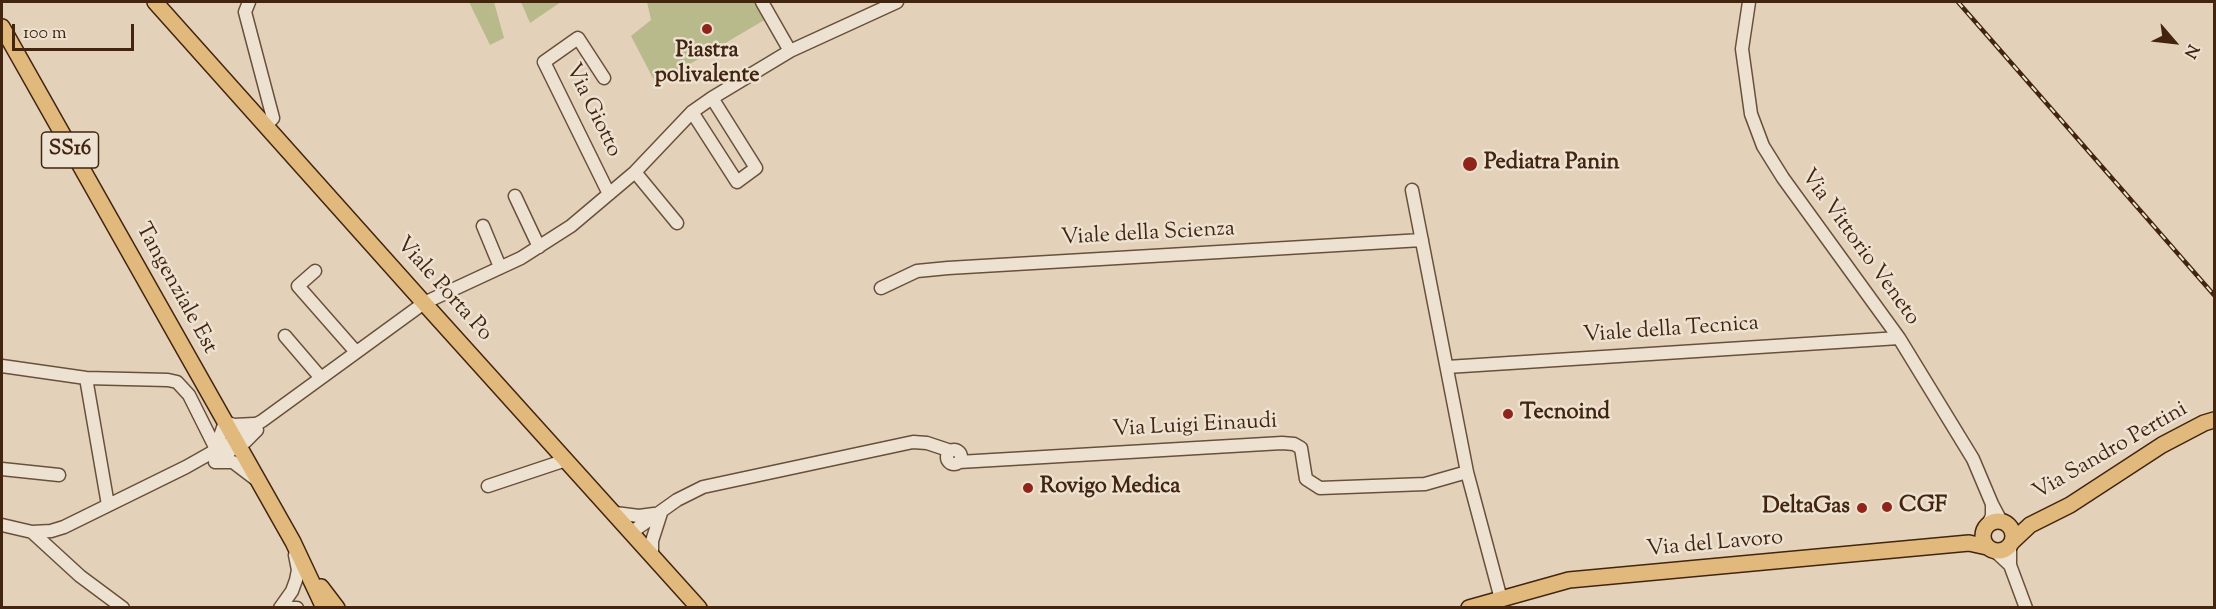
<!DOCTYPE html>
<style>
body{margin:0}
#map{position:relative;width:2216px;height:609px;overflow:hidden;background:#e3d2b9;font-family:"Sorts Mill Goudy",serif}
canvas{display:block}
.frame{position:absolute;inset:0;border:3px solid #42240f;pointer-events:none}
.north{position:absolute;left:2144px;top:12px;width:60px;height:60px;-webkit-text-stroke:4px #ede2d2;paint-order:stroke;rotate:118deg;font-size:16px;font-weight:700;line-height:24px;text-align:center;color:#42240f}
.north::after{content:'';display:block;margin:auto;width:21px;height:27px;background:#42240f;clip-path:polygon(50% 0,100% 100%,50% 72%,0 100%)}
.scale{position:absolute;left:12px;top:24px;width:122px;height:27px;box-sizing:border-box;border:3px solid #42240f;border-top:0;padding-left:8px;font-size:18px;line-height:21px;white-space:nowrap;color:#42240f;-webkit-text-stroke:4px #ede2d2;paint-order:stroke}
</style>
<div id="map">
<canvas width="2216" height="609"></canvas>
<div class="frame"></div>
<div class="north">N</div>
<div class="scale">100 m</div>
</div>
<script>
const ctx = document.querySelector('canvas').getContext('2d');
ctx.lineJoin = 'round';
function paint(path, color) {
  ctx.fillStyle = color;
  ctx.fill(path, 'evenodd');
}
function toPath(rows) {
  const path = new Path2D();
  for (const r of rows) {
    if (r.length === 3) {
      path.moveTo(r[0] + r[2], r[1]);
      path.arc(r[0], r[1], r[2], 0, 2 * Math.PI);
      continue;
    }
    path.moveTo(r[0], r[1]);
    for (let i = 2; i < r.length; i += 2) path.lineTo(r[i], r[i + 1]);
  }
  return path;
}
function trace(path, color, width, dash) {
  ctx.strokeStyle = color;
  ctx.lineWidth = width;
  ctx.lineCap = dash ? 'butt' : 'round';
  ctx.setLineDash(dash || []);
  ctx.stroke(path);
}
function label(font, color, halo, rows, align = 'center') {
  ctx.font = font + ' "Sorts Mill Goudy",serif';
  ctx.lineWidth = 5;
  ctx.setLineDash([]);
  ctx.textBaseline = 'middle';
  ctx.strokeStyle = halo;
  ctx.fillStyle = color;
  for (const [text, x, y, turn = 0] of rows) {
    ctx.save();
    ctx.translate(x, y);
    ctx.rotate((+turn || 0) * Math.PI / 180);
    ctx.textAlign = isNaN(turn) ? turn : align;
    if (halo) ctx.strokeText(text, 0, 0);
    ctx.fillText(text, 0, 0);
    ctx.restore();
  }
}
paint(toPath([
 [469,2,494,2,504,38,490,45],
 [521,2,561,2,530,23],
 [647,2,756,2,766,19,656,84,631,36,651,20]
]), '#b8ba8c');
const minor = toPath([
 [249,2,245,12,273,118,266,126],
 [762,2,790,51],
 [1749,2,1742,49,1751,114,1763,146,1783,178,1899,338,1973,459,1992,504,2001,521],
 [604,78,578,38,544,62,609,194],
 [692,112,737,182,756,168,712,98],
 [635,172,677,223],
 [1412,190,1467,472,1501,599],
 [515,196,539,247],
 [483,226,500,267],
 [315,271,298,286,356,352],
 [881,288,917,271,948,268,1422,240],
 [285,336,321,378],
 [2,366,86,378,168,380,177,382,189,395,215,447],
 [1447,367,1899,338],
 [86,378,108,505],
 [954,457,7],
 [213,451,219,439,225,422,234,425,254,424],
 [215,462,227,455,247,429,262,421,424,303,521,258,571,226,635,172,692,112,712,98,790,51,897,2],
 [217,462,233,462,254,478],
 [959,462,1282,443,1294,444,1301,448,1306,479,1320,488,1425,484,1467,472],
 [2,469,59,475],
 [488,486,566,460],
 [615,513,639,516,654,514],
 [1988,524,1992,516,1992,505],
 [2,525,32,532,51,531,64,527,186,467,225,445,245,442,257,430],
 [32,532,80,576,123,608],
 [632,532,677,500,703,487,913,442,927,443,951,451],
 [2010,546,2010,565,2026,608],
 [1996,552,2010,565],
 [652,554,652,541,661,513],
 [280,608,292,591,296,580,298,570,295,555],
 [288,608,297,608]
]);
const major = toPath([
 [155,2,424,303,699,608],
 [2,27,293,542,324,608],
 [1998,536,15],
 [2013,541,2030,525,2070,505,2162,445,2204,423,2214,420],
 [321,587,337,608],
 [1469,608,1569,580,1969,543,1987,547]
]);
trace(minor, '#6a503a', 15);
trace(major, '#42240f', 18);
trace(minor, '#ede2d2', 12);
trace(major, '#e2b97c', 15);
const rail = toPath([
 [1958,2,2214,295]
]);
trace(rail, '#42240f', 4.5);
trace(rail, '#ede2d2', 2, [7]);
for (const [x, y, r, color] of [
 [707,29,6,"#8f2418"],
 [1470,164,8,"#8f2418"],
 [1508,414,6,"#8f2418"],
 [1028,488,6,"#8f2418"],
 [1887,507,6,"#8f2418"],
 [1862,508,6,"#8f2418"]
]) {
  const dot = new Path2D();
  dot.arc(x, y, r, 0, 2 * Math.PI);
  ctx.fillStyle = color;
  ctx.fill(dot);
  trace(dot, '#ede2d2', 2);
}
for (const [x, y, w] of [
 [70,150,57]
]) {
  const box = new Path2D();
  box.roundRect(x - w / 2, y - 18, w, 36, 4.5);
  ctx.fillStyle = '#ede2d2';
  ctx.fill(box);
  trace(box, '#42240f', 1.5);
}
label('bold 21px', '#42240f', null, [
 ["SS16",70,150]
]);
label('bold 22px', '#42240f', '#ede2d2', [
 ["Piastra",707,52,"center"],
 ["polivalente",707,77,"center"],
 ["Pediatra Panin",1484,164],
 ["Tecnoind",1520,414],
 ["Rovigo Medica",1040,488],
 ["CGF",1899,507],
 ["DeltaGas",1850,508,"right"]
], 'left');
label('22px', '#42240f', '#ede2d2', [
 ["Via Giotto",592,111,64],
 ["Viale della Scienza",1148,235,-3],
 ["Via Vittorio Veneto",1859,248,54],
 ["Tangenziale Est",175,289,61],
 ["Viale Porta Po",443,290,48],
 ["Viale della Tecnica",1671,331,-4],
 ["Via Luigi Einaudi",1195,427,-3],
 ["Via Sandro Pertini",2111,452,-30],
 ["Via del Lavoro",1715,545,-5]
]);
</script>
